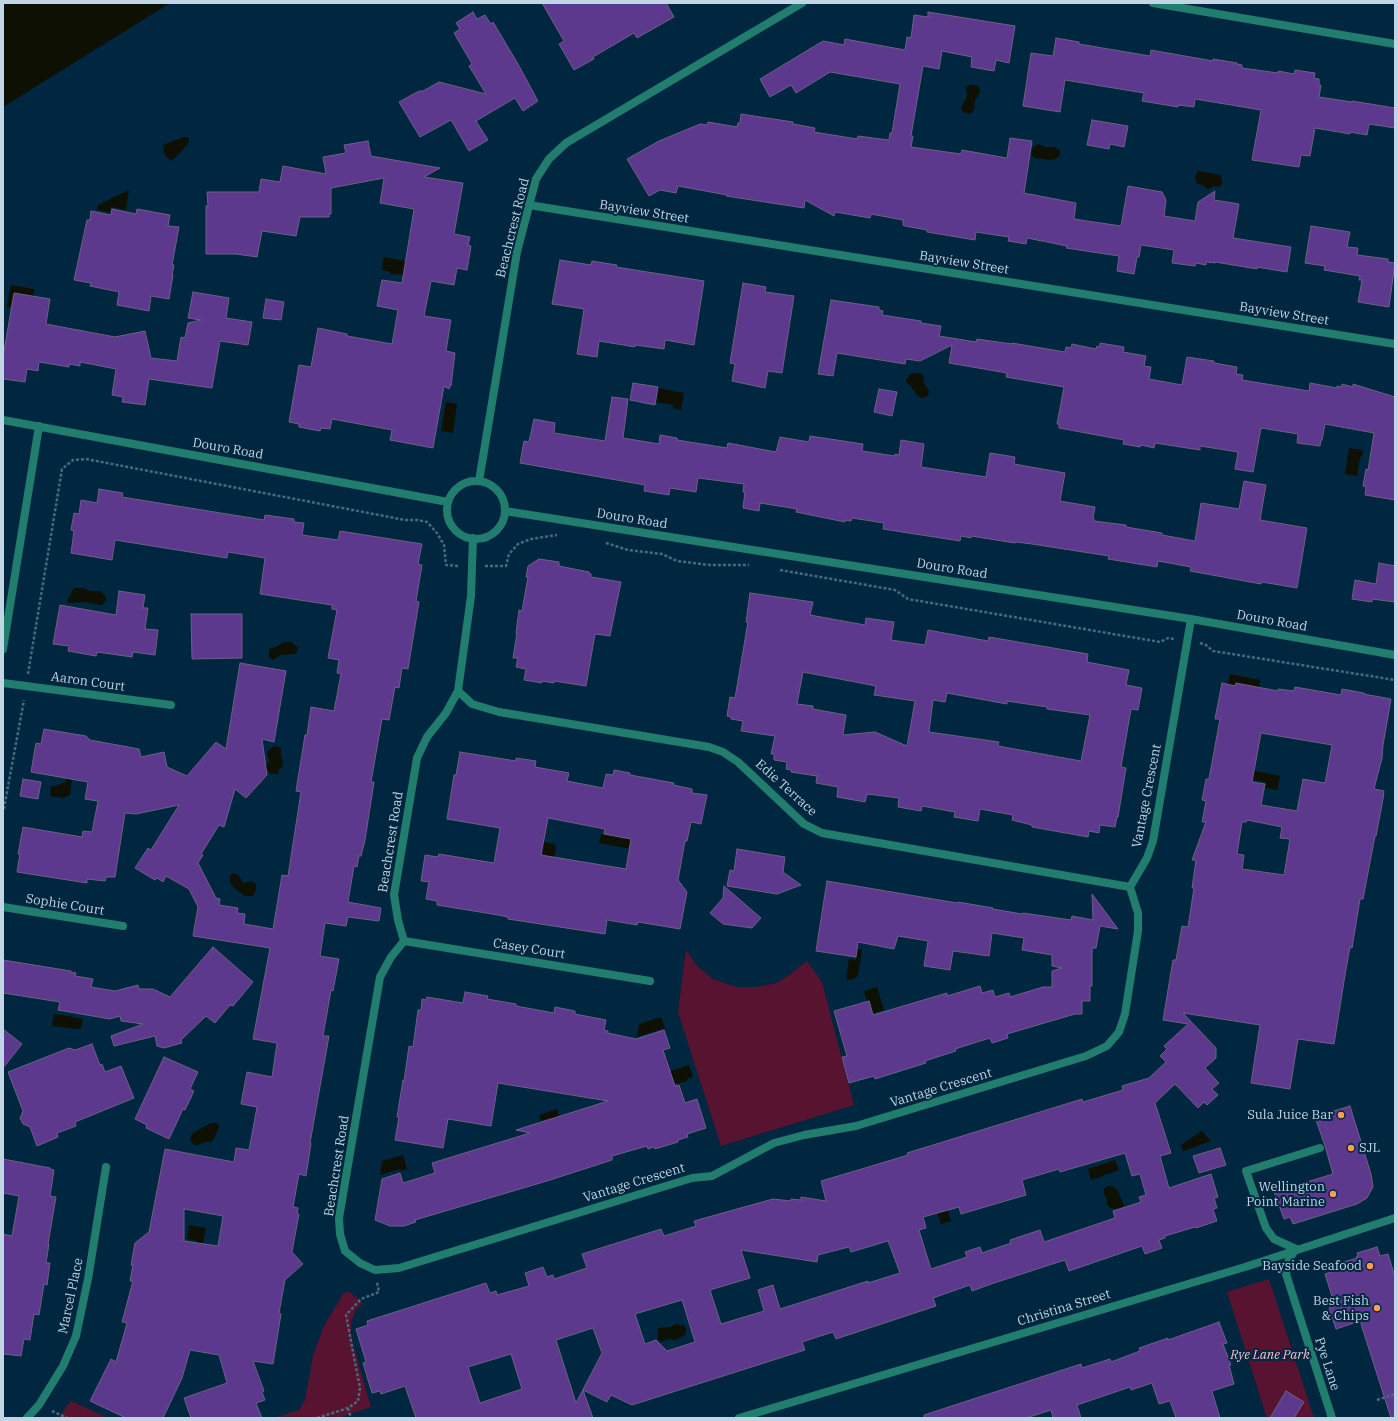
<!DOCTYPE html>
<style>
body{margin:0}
#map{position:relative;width:1398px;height:1421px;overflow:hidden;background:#00273f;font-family:"IBM Plex Serif",serif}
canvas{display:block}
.frame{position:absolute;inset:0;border:4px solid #c1d5e4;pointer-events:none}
</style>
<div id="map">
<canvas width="1398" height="1421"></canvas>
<div class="frame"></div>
</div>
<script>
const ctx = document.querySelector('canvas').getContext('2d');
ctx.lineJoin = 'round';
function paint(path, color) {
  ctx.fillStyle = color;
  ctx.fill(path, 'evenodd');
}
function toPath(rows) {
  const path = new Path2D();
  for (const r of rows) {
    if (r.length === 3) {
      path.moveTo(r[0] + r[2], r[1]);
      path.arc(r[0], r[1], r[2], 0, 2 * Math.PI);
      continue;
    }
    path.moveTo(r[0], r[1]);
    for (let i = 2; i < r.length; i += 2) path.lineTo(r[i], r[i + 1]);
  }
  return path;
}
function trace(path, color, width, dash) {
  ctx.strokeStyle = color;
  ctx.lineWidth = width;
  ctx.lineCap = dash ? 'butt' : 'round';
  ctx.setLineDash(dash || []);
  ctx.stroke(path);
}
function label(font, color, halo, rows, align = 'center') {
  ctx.font = font + ' "IBM Plex Serif",serif';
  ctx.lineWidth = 4;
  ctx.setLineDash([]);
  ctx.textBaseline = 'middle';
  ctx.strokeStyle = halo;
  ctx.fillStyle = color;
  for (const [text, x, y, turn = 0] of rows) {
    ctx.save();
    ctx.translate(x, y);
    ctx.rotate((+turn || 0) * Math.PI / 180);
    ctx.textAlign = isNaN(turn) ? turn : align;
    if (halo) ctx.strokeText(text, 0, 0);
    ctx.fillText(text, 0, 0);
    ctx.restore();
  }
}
paint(toPath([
 [686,950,697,966,713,979,736,987,756,987,777,983,792,973,807,961,822,982,854,1105,721,1146,678,1012],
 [1269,1279,1314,1418,1267,1418,1227,1292],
 [348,1291,363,1303,356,1310,351,1322,351,1337,371,1407,339,1418,274,1418,299,1410,305,1400,313,1356,323,1328,343,1294],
 [71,1401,108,1418,59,1417]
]), '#571330');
paint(toPath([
 [3,3,170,3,3,107],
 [969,85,975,85,979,87,980,92,975,101,974,109,971,114,963,112,961,108,967,96,966,88],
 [184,137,187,137,189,139,188,144,176,157,171,161,165,155,163,145],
 [1038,144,1045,147,1054,147,1060,151,1060,155,1056,159,1050,160,1034,158,1031,153,1033,147],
 [1198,171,1221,175,1222,184,1219,187,1212,186,1211,188,1207,189,1203,185,1197,184,1195,178],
 [129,190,126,210,111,207,110,212,97,210,98,205],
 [384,257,409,262,407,275,390,274,390,272,382,270],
 [11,285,34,289,33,296,14,293,11,307,7,307],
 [914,373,921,373,924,378,923,381,929,391,928,396,922,398,917,395,910,385,906,382,909,375],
 [658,388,684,393,681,410,673,408,673,405,656,402],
 [446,402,457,404,453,433,441,431],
 [1349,448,1363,450,1363,454,1360,458,1357,476,1345,474],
 [74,588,83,588,90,591,100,591,105,595,106,600,102,605,99,605,85,602,68,603,67,601],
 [284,642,292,642,298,648,296,654,281,655,273,660,269,657,269,649,276,647],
 [1230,674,1260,680,1259,690,1252,689,1252,686,1236,683,1235,685,1228,684],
 [275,746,281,748,281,757,283,761,282,768,279,769,278,774,271,774,265,767,269,761,267,752,271,748],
 [1251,770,1280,776,1277,790,1265,788,1266,782,1249,779],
 [66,778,69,778,72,780,70,795,63,798,50,796,51,786,55,786,66,782],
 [601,834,633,840,631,849,599,843],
 [529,839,554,844,556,848,554,858,542,855,543,848,527,845],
 [234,873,238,875,243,883,251,881,256,884,256,890,253,896,245,896,234,888,230,882,230,876],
 [858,949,862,949,858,976,854,979,846,980,849,959,856,960],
 [877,987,884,1010,873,1013,870,1000,867,1001,864,991],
 [56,1014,83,1019,81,1028,79,1029,52,1026,54,1015],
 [661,1017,665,1028,637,1037,639,1024],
 [689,1065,693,1077,687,1079,687,1081,677,1084,676,1082,670,1085,666,1073],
 [557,1109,562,1126,554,1129,550,1118,541,1121,539,1115],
 [211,1123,217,1123,219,1127,214,1139,211,1142,205,1142,198,1145,194,1145,190,1139,192,1134],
 [1202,1131,1211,1141,1183,1151,1181,1145],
 [403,1155,407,1169,401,1171,400,1169,380,1175,382,1161],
 [1115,1160,1119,1170,1091,1180,1088,1169],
 [1108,1186,1114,1187,1118,1191,1124,1206,1123,1207,1116,1209,1110,1208,1107,1204,1107,1200,1104,1194,1104,1189],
 [942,1193,951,1221,941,1224,935,1202],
 [189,1225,206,1228,201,1253,196,1252,197,1241,187,1239],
 [676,1324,682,1326,683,1324,686,1329,685,1335,675,1340,667,1339,661,1342,658,1340,658,1328,670,1327]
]), '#0d1003');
const building = toPath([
 [542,3,666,3,674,17,637,38,634,33,593,57,594,59,574,70,559,44,564,41,542,3],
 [473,12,477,19,485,15,491,24,493,22,518,64,538,101,523,111,515,98,476,121,488,140,469,151,451,120,420,137,399,102,419,91,423,91,439,82,486,94,469,66,472,64,454,33,460,29,456,23,473,12],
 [928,12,1015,26,1009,63,996,60,994,71,971,67,972,57,942,51,939,69,923,66,911,136,913,136,911,147,961,154,962,150,1007,158,1010,138,1032,141,1024,193,1076,203,1074,219,1121,226,1128,186,1162,192,1166,200,1164,216,1195,221,1198,202,1215,191,1214,200,1239,204,1233,238,1291,247,1287,272,1257,267,1257,269,1215,262,1215,263,1206,262,1206,265,1196,263,1195,266,1172,263,1174,250,1141,245,1139,257,1137,257,1134,274,1117,271,1119,256,1066,248,1067,246,1027,238,1026,244,1008,241,1009,237,976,232,975,240,927,232,927,230,905,226,903,225,903,220,871,214,870,218,835,212,834,216,805,200,804,208,726,196,727,195,678,186,676,193,660,190,649,196,627,159,659,141,700,124,707,125,708,122,737,127,738,123,740,123,741,114,793,122,793,124,815,128,814,132,857,139,858,136,889,140,890,133,892,133,900,84,830,72,796,93,791,85,770,97,760,79,823,41,844,45,845,39,905,50,907,37,911,38,914,15,928,17,928,12],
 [1056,38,1079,42,1079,44,1150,56,1151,50,1213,61,1213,59,1237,63,1237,64,1242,65,1242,68,1278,73,1278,71,1294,74,1295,70,1315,73,1314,78,1319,79,1319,85,1321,85,1319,97,1352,102,1352,101,1395,108,1395,128,1369,124,1367,135,1350,132,1350,134,1315,128,1310,156,1301,155,1299,167,1252,160,1261,110,1195,99,1194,107,1178,105,1178,107,1142,101,1144,93,1065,80,1060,112,1023,106,1031,53,1053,56,1056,38],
 [1092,120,1128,126,1124,147,1110,144,1109,149,1087,145,1092,120],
 [368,141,371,156,440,168,424,177,463,183,454,234,470,237,468,245,471,246,467,270,457,268,454,285,431,281,424,316,451,320,446,351,455,353,451,386,450,386,449,389,444,386,433,448,390,440,392,430,332,419,330,429,321,428,320,431,299,427,299,424,289,422,299,365,311,367,318,328,347,334,347,336,392,344,398,310,377,306,381,285,382,280,402,283,414,209,380,203,384,178,331,188,331,214,329,214,329,217,300,217,296,236,262,231,257,257,236,254,206,254,206,206,208,206,207,192,259,192,261,179,280,182,283,166,326,174,323,157,346,153,344,145,368,141],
 [112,209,136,214,137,209,170,215,168,226,179,227,172,265,174,265,172,275,173,275,169,299,151,296,149,311,117,305,119,292,90,286,91,283,74,280,87,220,90,220,91,211,111,215,112,209],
 [1311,226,1350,232,1347,247,1358,248,1357,255,1388,259,1388,262,1395,263,1389,307,1358,302,1362,280,1359,280,1360,276,1324,270,1325,266,1305,263,1311,226],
 [560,260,591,265,592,261,617,265,616,267,704,281,694,345,665,340,664,349,635,345,635,347,599,341,597,357,577,354,584,309,552,304,560,260],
 [743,283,766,287,765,292,794,296,782,373,768,371,765,388,732,381,735,364,730,363,743,283],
 [193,292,229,298,226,318,252,322,248,345,220,341,212,388,149,379,145,405,122,402,123,397,112,395,116,369,80,362,80,366,69,364,69,367,39,362,38,371,27,369,25,382,3,379,3,357,14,293,50,299,46,324,115,337,145,331,151,358,177,361,181,337,185,338,188,323,201,320,188,318,193,292],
 [266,299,284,302,281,320,263,318,266,299],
 [831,300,879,307,879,310,883,311,882,315,921,321,921,323,941,326,939,336,976,342,977,339,1012,344,1012,343,1065,352,1066,347,1071,348,1072,344,1096,349,1097,346,1100,347,1100,343,1124,347,1123,352,1146,356,1144,366,1151,367,1149,379,1182,385,1187,357,1214,361,1214,363,1237,367,1236,374,1243,375,1242,380,1309,391,1310,383,1337,388,1337,386,1342,387,1342,384,1353,387,1353,384,1395,397,1395,500,1365,495,1366,487,1363,486,1366,469,1368,470,1374,433,1325,424,1322,440,1321,440,1320,446,1297,443,1298,434,1261,428,1253,472,1235,469,1238,452,1200,446,1200,450,1155,443,1154,448,1141,445,1140,447,1123,444,1124,440,1059,428,1059,424,1057,424,1064,387,1006,377,1007,373,949,363,952,345,920,361,906,359,905,364,837,353,833,376,818,374,831,300],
 [633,383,658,387,655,405,630,400,633,383],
 [879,389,897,392,892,416,874,412,879,389],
 [612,397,628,399,623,438,659,444,660,435,677,438,677,440,727,448,728,443,776,452,780,437,809,442,810,436,863,444,862,451,895,456,895,454,899,455,901,440,924,444,921,467,986,477,990,453,1015,457,1014,464,1065,473,1060,501,1095,507,1093,518,1094,519,1094,521,1126,525,1126,527,1162,533,1162,535,1195,541,1201,503,1239,509,1244,481,1266,485,1260,520,1307,528,1297,588,1262,582,1261,584,1190,571,1191,567,1158,561,1157,567,1108,559,1109,556,1032,544,1016,542,1015,543,971,536,971,538,961,536,960,541,883,529,884,523,852,518,851,521,845,520,845,522,796,512,797,509,760,503,759,511,743,508,745,492,743,492,744,484,698,478,696,492,670,488,669,495,644,491,645,485,520,463,524,441,529,442,534,419,555,423,554,433,605,441,612,397],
 [99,489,123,493,122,497,264,520,265,515,294,519,294,522,304,523,302,535,338,540,340,531,422,544,418,564,422,565,416,601,419,602,408,669,402,668,399,688,395,687,389,720,382,719,371,782,374,782,365,840,361,856,359,856,357,867,354,866,348,902,381,908,379,921,348,917,346,926,325,923,320,956,339,959,333,991,331,990,323,1036,329,1036,310,1143,311,1143,306,1176,299,1174,293,1207,298,1208,297,1214,299,1214,292,1252,303,1264,285,1280,279,1313,281,1314,273,1364,253,1361,264,1391,262,1392,265,1400,256,1403,262,1418,191,1418,184,1398,227,1383,219,1355,190,1350,182,1378,163,1418,126,1418,90,1401,111,1359,116,1362,127,1323,122,1322,133,1281,130,1281,133,1265,131,1265,135,1243,149,1232,165,1149,234,1162,236,1148,249,1150,257,1107,241,1104,247,1072,272,1077,277,1043,253,1039,270,948,193,936,198,907,189,889,166,876,163,882,157,878,155,880,135,868,148,848,151,850,179,805,136,814,125,813,115,877,106,877,105,881,87,879,87,883,17,872,20,854,18,854,23,827,82,837,83,831,92,832,98,801,85,799,88,782,31,772,36,743,41,744,44,729,86,736,90,740,139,749,141,757,164,752,167,767,187,776,216,742,226,749,240,663,286,671,274,742,262,739,267,775,246,798,235,789,224,827,219,825,201,854,203,855,198,863,216,898,220,899,219,905,238,908,237,913,245,914,244,924,273,929,282,875,288,876,301,792,296,791,305,735,307,735,311,707,334,711,341,674,337,673,339,660,328,658,337,610,332,609,332,605,260,594,265,558,228,552,227,558,115,540,112,560,71,553,74,531,71,530,74,513,79,514,81,500,97,503,99,489],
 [184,1209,223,1216,218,1246,184,1241,184,1209],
 [539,559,559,562,559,566,589,572,589,573,591,574,591,577,621,582,610,636,595,634,586,686,554,681,554,683,542,681,542,683,524,680,526,669,516,667,518,658,513,658,517,633,516,633,519,610,522,611,528,577,526,577,528,566,539,559],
 [1379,563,1395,566,1395,602,1372,599,1372,602,1352,599,1355,580,1376,584,1379,563],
 [119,591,145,595,143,608,148,608,145,629,158,630,155,655,133,652,132,657,97,652,96,656,68,651,69,646,53,644,60,605,116,615,119,591],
 [750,593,813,602,810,615,865,625,866,618,894,622,891,640,925,645,928,630,988,641,989,637,1088,654,1087,662,1129,670,1126,685,1142,688,1138,710,1131,709,1121,767,1126,768,1118,817,1117,817,1115,827,1100,825,1099,833,1089,831,1088,837,1032,827,1032,825,1012,820,1013,815,980,809,978,821,954,817,955,812,922,806,921,811,898,807,899,798,867,794,865,802,837,797,838,787,816,783,817,776,791,772,791,770,786,769,787,762,774,760,774,754,771,754,775,736,741,731,743,721,731,719,731,717,727,716,730,697,735,698,748,622,746,622,750,593],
 [803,672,876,686,874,695,915,701,907,746,875,732,843,735,846,715,813,709,813,706,797,704,803,672],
 [947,693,1007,704,1007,701,1047,707,1047,709,1090,715,1081,761,998,746,999,742,929,732,933,700,945,702,947,693],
 [191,614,242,614,242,658,192,659,191,614],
 [1222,683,1235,686,1236,683,1278,691,1278,689,1294,691,1295,687,1341,695,1342,689,1364,693,1364,694,1391,699,1383,745,1382,758,1374,789,1384,791,1383,799,1376,836,1375,836,1363,899,1360,899,1352,948,1350,947,1345,975,1334,1044,1298,1039,1290,1089,1251,1083,1260,1025,1183,1013,1216,1048,1216,1058,1205,1068,1219,1083,1212,1089,1218,1095,1207,1105,1204,1102,1198,1108,1175,1084,1155,1103,1171,1153,1160,1156,1169,1188,1211,1174,1218,1197,1214,1198,1217,1208,1213,1209,1217,1221,1196,1228,1195,1227,1165,1236,1165,1238,1159,1240,1162,1248,1145,1254,1142,1246,1069,1271,1065,1260,994,1283,972,1291,970,1285,933,1298,936,1306,836,1339,833,1332,802,1342,805,1350,632,1405,611,1395,607,1402,583,1390,593,1418,416,1418,405,1386,381,1394,380,1391,372,1393,363,1363,366,1362,356,1329,368,1325,367,1321,486,1283,490,1293,496,1291,497,1295,529,1286,525,1273,543,1267,547,1277,553,1275,554,1279,587,1268,582,1254,661,1229,664,1236,696,1226,694,1221,773,1199,791,1201,791,1199,801,1200,801,1197,826,1201,821,1181,865,1168,908,1155,907,1153,1082,1099,1083,1102,1123,1090,1122,1086,1149,1078,1166,1062,1160,1056,1167,1049,1164,1046,1188,1024,1163,1020,1173,960,1176,960,1182,926,1188,927,1194,888,1192,888,1196,860,1192,860,1206,822,1202,822,1206,801,1202,800,1206,779,1209,779,1220,719,1215,719,1222,683],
 [1261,733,1332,745,1325,783,1303,779,1297,811,1261,805,1265,784,1252,782,1261,733],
 [1247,820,1282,827,1280,838,1290,839,1284,875,1242,869,1244,855,1237,854,1242,822,1246,822,1247,820],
 [1125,1153,1132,1176,1140,1174,1146,1195,1139,1197,1141,1202,1113,1211,1115,1218,1044,1242,1040,1230,1010,1240,1011,1243,982,1253,980,1247,965,1252,967,1257,931,1269,919,1230,926,1228,923,1217,959,1207,961,1214,1026,1195,1022,1180,1059,1169,1060,1172,1125,1153],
 [888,1241,900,1273,868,1283,868,1281,780,1309,773,1285,758,1290,764,1311,721,1324,710,1290,750,1278,741,1250,817,1262,818,1255,849,1247,851,1252,888,1241],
 [682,1300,695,1342,667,1351,656,1340,645,1344,635,1314,682,1300],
 [593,1328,602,1353,576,1403,556,1340,593,1328],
 [511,1354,522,1389,480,1403,468,1367,511,1354],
 [460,752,516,761,516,758,536,761,535,767,569,773,567,781,603,788,606,774,613,775,614,770,630,773,630,775,674,783,673,785,692,789,692,793,707,795,701,824,691,822,687,841,685,841,678,880,687,892,680,929,638,922,637,925,607,920,605,934,508,919,508,917,498,915,437,905,437,901,426,899,429,882,421,881,425,855,438,857,439,854,494,863,500,828,447,819,454,775,456,775,460,752],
 [548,818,605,829,604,834,631,839,626,869,541,855,548,818],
 [23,779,41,782,38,799,20,796,23,779],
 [737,849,785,857,783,872,801,885,777,894,727,886,730,870,734,871,737,849],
 [827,881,957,903,958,902,993,908,993,909,1022,914,1023,913,1071,920,1072,916,1093,920,1092,894,1118,929,1100,926,1096,948,1092,948,1092,986,1090,986,1090,1001,1082,1001,1082,1014,1075,1014,1007,1034,1008,1038,992,1043,990,1038,955,1049,956,1051,925,1061,926,1063,875,1079,874,1076,849,1083,842,1057,847,1056,834,1011,869,1001,873,1015,947,993,947,996,980,986,982,993,993,990,995,997,1009,993,1010,997,1043,987,1052,987,1052,971,1062,968,1052,966,1052,955,1022,950,1024,938,992,933,989,956,953,951,950,970,924,966,928,941,898,936,894,949,858,942,856,957,816,951,827,881],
 [724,886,761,918,752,928,723,924,710,913,723,898,724,886],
 [213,947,253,982,233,1006,230,1005,215,1023,206,1016,181,1040,182,1043,164,1048,157,1046,155,1036,114,1046,111,1036,143,1024,121,1021,120,1016,110,1019,58,1010,60,1002,3,993,3,960,71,971,71,972,76,973,75,976,93,979,91,987,115,991,138,985,139,989,153,989,170,997,213,947],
 [465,992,488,996,487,999,516,1004,516,1006,554,1013,555,1007,575,1011,575,1014,606,1020,604,1030,608,1031,608,1033,636,1039,664,1030,670,1048,663,1050,675,1086,679,1085,685,1103,697,1099,706,1128,687,1134,688,1137,678,1140,678,1142,655,1149,654,1147,648,1149,647,1146,612,1156,612,1160,547,1181,415,1220,416,1222,404,1226,390,1226,375,1220,382,1179,400,1173,403,1183,435,1173,432,1163,530,1133,516,1130,608,1101,498,1083,491,1126,448,1119,443,1148,395,1140,399,1117,397,1117,403,1080,404,1081,409,1046,413,1047,418,1010,421,1010,422,999,426,1000,427,997,463,1003,465,992],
 [3,1029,22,1044,3,1068,3,1029],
 [92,1044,100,1065,102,1064,105,1072,121,1066,134,1098,75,1122,76,1126,57,1133,58,1137,37,1146,30,1127,23,1124,20,1118,23,1111,8,1072,69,1048,75,1050,92,1044],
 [164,1057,198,1072,190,1089,194,1091,185,1110,183,1109,169,1139,146,1128,147,1125,135,1119,164,1057],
 [1350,1106,1371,1174,1373,1187,1367,1198,1357,1204,1293,1224,1290,1217,1284,1219,1274,1192,1333,1174,1325,1146,1315,1117,1350,1106],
 [1220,1148,1226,1165,1199,1173,1193,1156,1220,1148],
 [3,1159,50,1168,50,1169,54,1170,50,1196,56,1197,48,1244,49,1244,46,1263,50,1263,47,1285,44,1284,39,1315,34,1314,30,1340,24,1339,21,1356,3,1354,3,1234,12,1236,19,1196,3,1193,3,1159],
 [1377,1247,1380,1256,1388,1254,1395,1277,1395,1418,1391,1418,1360,1321,1336,1329,1329,1308,1335,1306,1325,1274,1341,1268,1341,1263,1357,1258,1356,1257,1358,1256,1357,1253,1377,1247],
 [1219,1322,1227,1343,1223,1344,1231,1365,1229,1365,1234,1384,1212,1391,1220,1418,1176,1418,1170,1401,1159,1404,1152,1383,1131,1390,1130,1387,1077,1405,1081,1418,1053,1418,1051,1410,1026,1418,924,1418,924,1415,1081,1364,1082,1368,1110,1359,1111,1362,1140,1351,1139,1348,1168,1338,1168,1340,1219,1322],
 [1286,1391,1304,1402,1294,1418,1270,1418,1286,1391]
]);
paint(building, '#5c398d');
trace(building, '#6c6086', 1);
trace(toPath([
 [606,543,628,550,662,554,677,561,710,565,749,565],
 [485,566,506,566,509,554,518,544,531,539,557,535],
 [780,570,895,590,908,599,1160,642,1168,638,1174,639],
 [1200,643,1206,645,1213,651,1395,680],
 [28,674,62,469,73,460,86,459,405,520,418,520,427,522,437,533,444,545,446,565,458,566],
 [3,808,4,808,24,700],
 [1377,1400,1395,1394],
 [348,1408,351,1418],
 [52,1411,67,1418],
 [317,1418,348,1408,358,1401,360,1388,346,1315,361,1299,379,1292,377,1282]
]), '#49697d', 2.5, [3, 2]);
trace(toPath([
 [1296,1249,1274,1239,1266,1228,1246,1171,1320,1148]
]), '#217e6f', 8);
trace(toPath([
 [1153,3,1395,44],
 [529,205,1395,344],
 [3,420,448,502],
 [479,481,517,252,536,179,549,159,566,143,802,3],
 [476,510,29],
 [505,511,1191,619,1395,655],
 [473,538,471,596,458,691,446,713,427,737,417,758,394,895,398,920,404,941,391,957,380,977,339,1218,340,1234,345,1251,360,1263,375,1270,399,1268,692,1178,712,1176,774,1143,804,1135,856,1126,1086,1056,1107,1046,1119,1032,1125,1014,1138,931,1138,913,1130,887,1147,858,1153,841,1191,619],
 [3,649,39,426],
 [3,683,171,705],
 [458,691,472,704,499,712,709,747,723,752,738,762,804,824,822,833,1130,887],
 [3,907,123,926],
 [404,941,650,981],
 [1296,1249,1289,1259,1286,1274,1332,1418],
 [27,1418,39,1405,63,1366,76,1336,88,1279,106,1167],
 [739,1418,1245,1267,1395,1218]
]), '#217e6f', 8);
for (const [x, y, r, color] of [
 [1341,1115,4,"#fa9f4e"],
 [1351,1148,4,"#fa9f4e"],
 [1333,1194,4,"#fa9f4e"],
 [1370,1266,4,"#fa9f4e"],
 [1377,1308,4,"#fa9f4e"]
]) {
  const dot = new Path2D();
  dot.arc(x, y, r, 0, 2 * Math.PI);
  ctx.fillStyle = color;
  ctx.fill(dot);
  trace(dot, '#00273f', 1.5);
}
label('13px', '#c1d5e4', '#00273f', [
 ["Bayview Street",644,212,9],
 ["Beachcrest Road",513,228,-76],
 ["Bayview Street",964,263,9],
 ["Bayview Street",1284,314,9],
 ["Douro Road",228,449,10],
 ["Douro Road",632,519,9],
 ["Douro Road",952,569,9],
 ["Douro Road",1272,621,10],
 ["Aaron Court",88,682,8],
 ["Edie Terrace",786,788,42],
 ["Vantage Crescent",1147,796,-79],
 ["Beachcrest Road",391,842,-81],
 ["Sophie Court",65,905,9],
 ["Casey Court",529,949,9],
 ["Vantage Crescent",941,1088,-17],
 ["Beachcrest Road",337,1166,-81],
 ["Vantage Crescent",634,1183,-17],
 ["Marcel Place",71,1296,-78],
 ["Christina Street",1064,1308,-17],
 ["Pye Lane",1327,1364,72]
]);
label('13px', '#c1d5e4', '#00273f', [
 ["Sula Juice Bar",1333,1115],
 ["SJL",1359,1148,"left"],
 ["Wellington",1325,1187],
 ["Point Marine",1325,1202],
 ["Bayside Seafood",1362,1266],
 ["Best Fish",1369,1301],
 ["& Chips",1369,1316]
], 'right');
label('italic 13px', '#f6bfce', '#00273f', [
 ["Rye Lane Park",1270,1355]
]);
</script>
